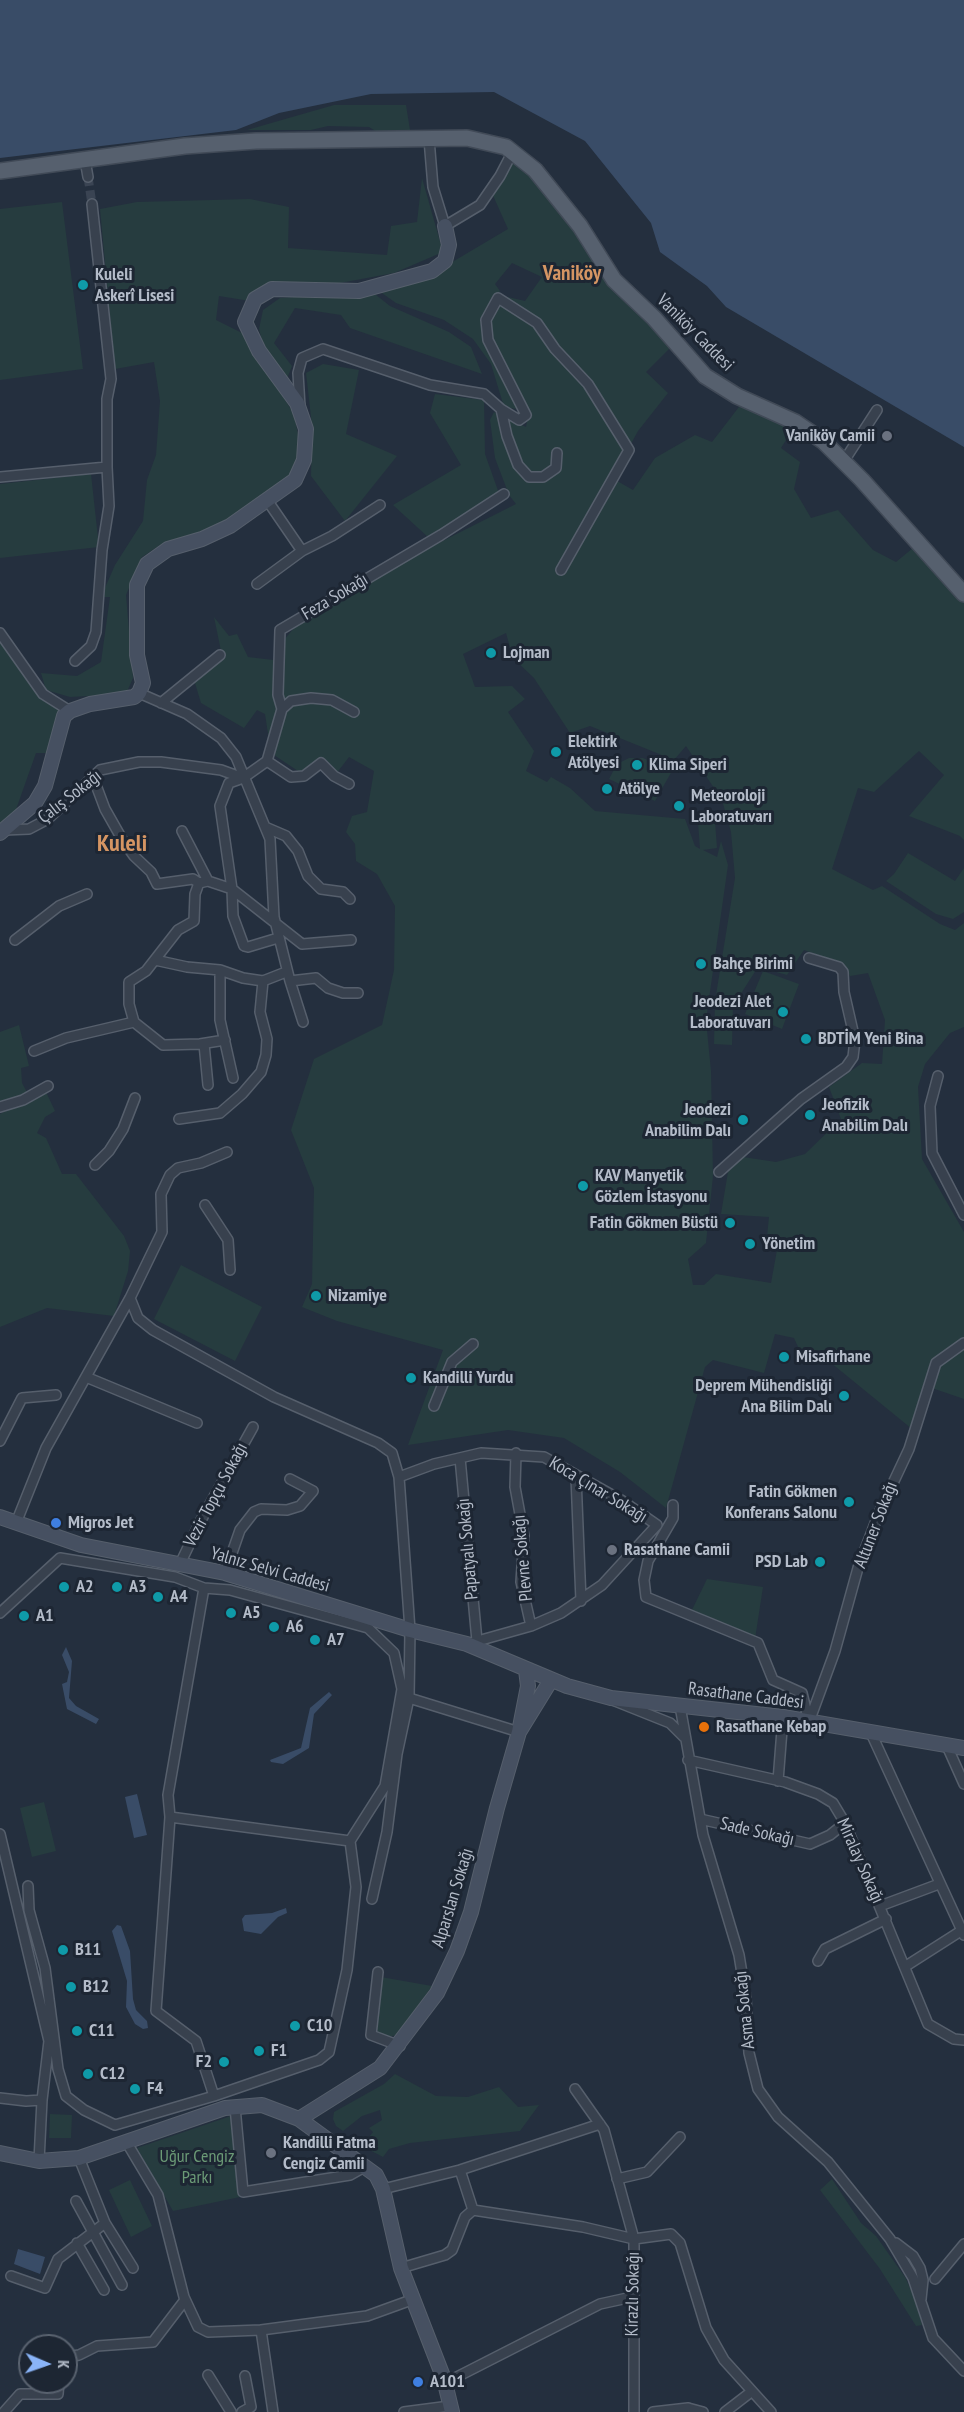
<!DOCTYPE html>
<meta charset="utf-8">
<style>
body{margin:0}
#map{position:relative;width:964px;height:2412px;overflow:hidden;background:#242f3e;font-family:"PT Sans Narrow",sans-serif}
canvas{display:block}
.north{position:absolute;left:18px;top:2334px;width:60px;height:60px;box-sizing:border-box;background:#1d2633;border:2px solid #59626f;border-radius:50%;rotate:92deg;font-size:16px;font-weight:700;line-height:24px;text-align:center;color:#b4bcc9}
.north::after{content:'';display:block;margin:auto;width:21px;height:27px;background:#8ab4f8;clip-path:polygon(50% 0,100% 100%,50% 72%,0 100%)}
</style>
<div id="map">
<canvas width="964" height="2412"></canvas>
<div class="north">K</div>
</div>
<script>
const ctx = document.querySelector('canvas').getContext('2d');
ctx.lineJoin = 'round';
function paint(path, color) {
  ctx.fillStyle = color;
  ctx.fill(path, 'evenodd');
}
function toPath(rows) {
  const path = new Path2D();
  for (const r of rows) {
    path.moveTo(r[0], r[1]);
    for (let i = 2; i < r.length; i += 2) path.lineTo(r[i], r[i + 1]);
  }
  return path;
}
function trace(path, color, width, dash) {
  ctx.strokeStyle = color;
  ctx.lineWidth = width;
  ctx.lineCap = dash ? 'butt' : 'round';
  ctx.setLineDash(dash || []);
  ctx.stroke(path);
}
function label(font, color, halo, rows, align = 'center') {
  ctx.font = font + ' "PT Sans Narrow",sans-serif';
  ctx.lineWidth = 6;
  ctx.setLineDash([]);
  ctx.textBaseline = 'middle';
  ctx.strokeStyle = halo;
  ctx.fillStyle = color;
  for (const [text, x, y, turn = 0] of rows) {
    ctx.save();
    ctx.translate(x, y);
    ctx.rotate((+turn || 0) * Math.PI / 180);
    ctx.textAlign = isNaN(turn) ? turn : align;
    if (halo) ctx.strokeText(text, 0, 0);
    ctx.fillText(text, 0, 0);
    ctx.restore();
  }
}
paint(toPath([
 [334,105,406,105,410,130,377,132,369,127,328,126,311,130,247,130],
 [512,154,542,181,585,250,670,348,646,372,668,393,638,431,612,478,633,490,655,458,695,435,712,442,742,403,793,429,781,448,800,462,794,489,811,518,838,510,873,550,896,562,913,548,964,602,964,840,960,836,909,816,944,775,919,751,874,792,858,788,832,869,873,890,882,886,940,924,955,930,964,923,964,1027,950,1033,925,1064,918,1087,922,1159,964,1232,964,1399,926,1386,912,1429,825,1358,799,1349,794,1338,775,1334,764,1373,713,1360,705,1367,666,1508,620,1472,564,1438,508,1430,408,1445,443,1350,337,1321,302,1307,312,1284,314,1188,291,1130,314,1059,382,1025,394,970,395,906,377,874,356,861,355,844,346,832,352,816,367,812,374,771,349,757,336,774,324,762,304,775,271,753,265,714,257,710,244,728,201,703,192,673,221,651,214,617,229,636,237,634,248,657,282,661,283,641,295,627,399,563,516,504,509,495,495,458,490,420,494,412,526,427,528,417,493,344,490,324,494,308,508,297,525,301,542,277,512,263,495,284,500,291,484,312,483,336,511,391,517,409,504,407,491,364,473,339,444,320,396,303,379,291,437,271,508,229,491,191],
 [506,633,513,658,534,678,570,733,590,726,674,760,686,746,722,800,731,832,735,878,715,1001,714,1044,732,1045,733,1006,758,967,787,975,804,950,843,964,850,976,868,973,885,1020,882,1064,862,1063,829,1087,841,1119,805,1154,776,1162,743,1157,728,1172,721,1214,769,1217,767,1237,779,1239,771,1283,716,1274,704,1285,693,1285,688,1259,706,1243,713,1176,711,1071,706,1020,728,865,721,841,717,857,703,850,717,848,715,821,698,822,700,849,695,846,685,819,595,811,570,788,551,777,547,782,526,771,534,751,508,712,525,699,512,686,475,687,463,654],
 [422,178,443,252,394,273,329,285,271,289,250,301,219,296,216,320,242,333,294,414,304,465,259,502,203,533,160,545,142,557,126,595,133,678,126,694,70,697,46,690,41,673,77,676,101,662,110,597,101,597,115,565,143,521,147,480,156,455,160,401,154,362,115,369,100,209,137,202,250,199,289,207,288,248,387,255,391,226,417,222],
 [62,202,83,369,0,380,0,209],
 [371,291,390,306,449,332,471,347,482,374,350,328,341,315,295,308,274,343,292,366,286,381,263,345,259,329,263,310,280,298],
 [323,364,359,370,346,434,397,456,345,521,311,476,312,426,306,373],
 [435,394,484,400,485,454,501,499,429,538,393,505,461,465,430,413],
 [91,474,99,547,0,558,0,484],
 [0,637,41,698,66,711,51,753,36,753,13,818,0,828],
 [629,758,643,758,672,771,655,801,609,779,617,764],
 [908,853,955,881,964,868,964,912,953,919,936,914,886,881,894,874],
 [763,971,799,984,782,1029,745,1014],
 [19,1025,29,1066,21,1068,22,1083,28,1094,0,1102,0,1032],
 [46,1092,55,1111,45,1117,37,1133,46,1138,62,1174,76,1174,124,1236,130,1251,128,1271,114,1316,47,1308,0,1327,0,1114],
 [181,1265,262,1307,235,1361,154,1319],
 [707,1579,763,1587,755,1639,692,1610],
 [44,1802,56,1851,32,1857,20,1808],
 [381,1977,432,1986,397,2035,388,2037,376,2032,374,2028],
 [395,2074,436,2096,468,2097,499,2087,518,2107,539,2105,520,2131,410,2143,389,2149,383,2157,362,2146,373,2132,369,2128,382,2120,380,2110,362,2116,343,2131,336,2126,333,2119,334,2112,384,2084],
 [50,2114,72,2115,71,2138,49,2138],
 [231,2116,240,2197,173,2211,137,2148],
 [832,2179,861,2223,876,2236,905,2277,918,2306,922,2325,916,2326,880,2269,820,2190],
 [130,2180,152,2226,131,2237,109,2190]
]), '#263c3f');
paint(toPath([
 [0,0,964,0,964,447,726,307,707,286,660,252,651,223,585,141,494,92,371,94,279,113,236,130,0,158],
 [66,1647,72,1661,69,1698,76,1706,99,1719,96,1724,67,1709,62,1684,67,1682,69,1672,62,1655],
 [329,1692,332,1695,314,1714,309,1748,283,1764,271,1762,270,1760,301,1748,310,1708],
 [137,1794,147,1835,134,1838,125,1797],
 [286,1908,287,1913,278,1917,261,1934,244,1931,242,1919,245,1915,272,1913],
 [117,1925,121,1926,130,1951,133,1999,136,2010,147,2021,148,2028,143,2029,135,2024,126,2007,127,1981,112,1931],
 [18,2249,45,2257,40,2274,14,2264]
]), '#394c67');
trace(toPath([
 [88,177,92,204]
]), '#3a4453', 9, [9, 4.5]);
const street = toPath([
 [429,139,433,187,445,226,480,205,500,176,513,151],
 [85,160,88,177],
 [92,204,111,379,107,399,107,467],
 [300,407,298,373,302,358,323,349,430,385,484,394,501,409],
 [557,453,556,468,543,477,529,477,518,465,507,436,501,409,519,420,526,415,488,340,486,320,498,298,537,323,555,349,588,384,629,450,561,570],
 [844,461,877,410],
 [0,477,107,467,109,506,102,550,96,632,91,646,75,661],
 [302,551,332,536,380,505],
 [257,584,302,551,267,500],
 [0,633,43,694,70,711],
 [139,693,187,714,221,738,236,757,270,839,274,917,290,981,316,978,328,988,343,993,358,993],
 [161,703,220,655],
 [282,709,291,701,311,698,332,700,354,712],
 [267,761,282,709,278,695,280,630,441,535,504,494],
 [93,777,105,809,122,839,134,856,151,872,157,884,193,879,199,883],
 [265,827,286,836,298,851,308,876,321,889,343,892,350,899],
 [4,830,29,829,48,819,100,770,139,762,161,762,221,770,243,778],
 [182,831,208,881],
 [278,938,248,947,244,946,233,916,232,889,220,806,229,783,243,778,267,761,291,777,304,776,321,763,334,776,349,784],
 [15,940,59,906,87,894],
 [155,960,187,967,220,970,243,978,263,981,286,972],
 [220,970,220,1020,233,1078],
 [290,981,303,1022],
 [225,1040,200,1044,163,1045,134,1022,129,1004,129,982,146,971,178,930,194,921,195,894,199,883,208,881,232,889,302,944,351,940],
 [204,1044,208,1085],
 [34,1051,66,1038,134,1022],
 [938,1076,930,1106,932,1153,964,1215],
 [0,1107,23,1100,48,1086],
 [179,1119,220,1113,242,1094,261,1072,266,1055,267,1039,260,1012,263,981],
 [95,1165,109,1151,123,1129,135,1098],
 [719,1172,801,1099,846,1067,853,1057,855,1040,844,992,843,972,839,967,809,958],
 [205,1205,228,1240,230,1270],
 [130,1298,138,1318,153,1330,274,1397,378,1443,392,1453,399,1477,410,1630,409,1698,397,1754,387,1832,372,1899],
 [86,1377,197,1423],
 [434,1406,452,1362,473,1344],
 [0,1441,22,1398,56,1395],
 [516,1453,515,1487,524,1536,521,1582,531,1626],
 [460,1458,477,1641],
 [399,1477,434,1464,481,1453,544,1457,621,1500,657,1525,602,1585,561,1613,531,1626,467,1644],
 [576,1477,581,1601],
 [673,1505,673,1518,648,1561,644,1580,646,1597,758,1643,773,1680,802,1693,809,1722],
 [16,1523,46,1448,130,1298,162,1232,161,1194,170,1175,178,1168,201,1163,227,1152],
 [180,1564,200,1522,253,1427],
 [225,1573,240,1530,254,1512,261,1509,287,1510,300,1506,313,1491,290,1479],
 [0,1613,60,1558,175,1577,204,1588],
 [409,1698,519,1732],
 [615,1701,670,1723,684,1737],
 [680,1706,703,1835,739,1955,746,1998,749,2053,758,2089,778,2117,828,2162,890,2239,913,2278,933,2338,964,2371],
 [809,1722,835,1651,858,1568,879,1513,909,1449,936,1363,964,1343],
 [871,1733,964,1935],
 [947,1746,964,1784],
 [688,1760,785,1782,818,1794,833,1803,845,1823,928,2024,954,2039,964,2040],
 [778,1781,783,1717],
 [170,1817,156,2011,196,2041,214,2096,319,2060,329,2052,347,1970,356,1887,350,1841,385,1786,402,1689,394,1653,368,1628,230,1590,204,1588,168,1795,170,1817,350,1841],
 [700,1819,810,1844,830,1835,845,1823],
 [0,1834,49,2041,42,2100,26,2101,0,2098],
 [28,1886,29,1910,45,1968,58,2069,66,2096,84,2110,115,2125,214,2096],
 [880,1906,939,1884],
 [818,1961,825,1949,886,1919],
 [906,1966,964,1929],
 [378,1972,371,2035,400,2046],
 [575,2089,604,2130,634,2239,634,2412],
 [235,2107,243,2192,350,2175,366,2166],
 [127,2143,158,2195,184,2297,198,2327,208,2332,261,2330,367,2316,414,2299],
 [79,2158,105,2223,133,2268],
 [39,2161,42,2100],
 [460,2170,473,2210],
 [617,2179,647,2172,680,2137],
 [383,2189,460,2170,600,2124],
 [76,2201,122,2285],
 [77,2243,104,2290],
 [896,2243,913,2256,920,2268,923,2280,921,2299],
 [401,2268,445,2255,452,2250,465,2217,473,2210,583,2227,634,2239,671,2234,680,2243,706,2328,724,2360,771,2412],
 [11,2276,45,2288,58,2259,105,2223],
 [935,2279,964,2244],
 [261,2330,273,2412],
 [66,2357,79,2355,97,2346,153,2342,185,2300],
 [208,2375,231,2412],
 [445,2383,600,2304,632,2297],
 [688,2408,703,2412],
 [4,2412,20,2394,58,2394,59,2382],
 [242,2412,251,2407,245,2376],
 [404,2412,450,2406],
 [653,2412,688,2408,689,2412],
 [725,2412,751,2392]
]);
const secondary = toPath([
 [0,833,35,803,45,786,64,716,70,711,90,704,134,697,139,693,143,683,137,655,137,585,147,564,168,549,202,539,230,526,295,480,304,460,306,429,297,403,259,351,245,322,255,299,272,289,359,291,432,271,445,261,449,245,445,226],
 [0,1517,81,1545,225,1573,410,1630,467,1644,567,1686,611,1698,783,1717,964,1748],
 [526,1670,528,1686,519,1732,551,1680],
 [299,2119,380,2068,437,1993,457,1951,471,1912,497,1808,519,1732],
 [0,2153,39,2161,79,2158,225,2108,262,2105,299,2119,376,2175,383,2189,401,2268,444,2379,452,2412]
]);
const primary = toPath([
 [0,171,185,146,256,141,467,138,506,147,535,170,580,226,614,280,654,318,705,376,737,396,795,422,823,441,862,480,964,594]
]);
trace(street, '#565f6c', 12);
trace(secondary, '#565f6c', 16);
trace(primary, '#414a57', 18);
trace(street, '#38414e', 9);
trace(secondary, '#465061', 14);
trace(primary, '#56606e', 15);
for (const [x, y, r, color] of [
 [83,285,6,"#0f9aa8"],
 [887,436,6,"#6b7280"],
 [491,653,6,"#0f9aa8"],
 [556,752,6,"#0f9aa8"],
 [637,765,6,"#0f9aa8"],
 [607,789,6,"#0f9aa8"],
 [679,806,6,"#0f9aa8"],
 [701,964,6,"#0f9aa8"],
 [783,1012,6,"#0f9aa8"],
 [806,1039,6,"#0f9aa8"],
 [810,1115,6,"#0f9aa8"],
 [743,1120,6,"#0f9aa8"],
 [583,1186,6,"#0f9aa8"],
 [730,1223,6,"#0f9aa8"],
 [750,1244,6,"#0f9aa8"],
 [316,1296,6,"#0f9aa8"],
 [784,1357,6,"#0f9aa8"],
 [411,1378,6,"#0f9aa8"],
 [844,1396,6,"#0f9aa8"],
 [849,1502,6,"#0f9aa8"],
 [56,1523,6,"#3f7fe0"],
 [612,1550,6,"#6b7280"],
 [820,1562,6,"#0f9aa8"],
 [64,1587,6,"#0f9aa8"],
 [117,1587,6,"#0f9aa8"],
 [158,1597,6,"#0f9aa8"],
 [231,1613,6,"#0f9aa8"],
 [24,1616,6,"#0f9aa8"],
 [274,1627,6,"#0f9aa8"],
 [315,1640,6,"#0f9aa8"],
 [704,1727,6,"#e8710a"],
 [63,1950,6,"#0f9aa8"],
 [71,1987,6,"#0f9aa8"],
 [295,2026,6,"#0f9aa8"],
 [77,2031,6,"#0f9aa8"],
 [259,2051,6,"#0f9aa8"],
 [224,2062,6,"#0f9aa8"],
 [88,2074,6,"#0f9aa8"],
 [135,2089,6,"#0f9aa8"],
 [271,2153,6,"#6b7280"],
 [418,2382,6,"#3f7fe0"]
]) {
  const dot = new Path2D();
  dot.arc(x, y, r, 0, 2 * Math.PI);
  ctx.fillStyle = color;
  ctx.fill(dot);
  trace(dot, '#1d2633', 2);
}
label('bold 18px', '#b4bcc9', '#1d2633', [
 ["Kuleli",95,275],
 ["Askerî Lisesi",95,296],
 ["Vaniköy Camii",875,436,"right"],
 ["Lojman",503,653],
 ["Elektirk",568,742],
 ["Atölyesi",568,763],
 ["Klima Siperi",649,765],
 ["Atölye",619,789],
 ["Meteoroloji",691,796],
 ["Laboratuvarı",691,817],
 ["Bahçe Birimi",713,964],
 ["Jeodezi Alet",771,1002,"right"],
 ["Laboratuvarı",771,1023,"right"],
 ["BDTİM Yeni Bina",818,1039],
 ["Jeofizik",822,1105],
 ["Anabilim Dalı",822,1126],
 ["Jeodezi",731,1110,"right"],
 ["Anabilim Dalı",731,1131,"right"],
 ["KAV Manyetik",595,1176],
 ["Gözlem İstasyonu",595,1197],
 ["Fatin Gökmen Büstü",718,1223,"right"],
 ["Yönetim",762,1244],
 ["Nizamiye",328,1296],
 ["Misafirhane",796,1357],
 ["Kandilli Yurdu",423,1378],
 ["Deprem Mühendisliği",832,1386,"right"],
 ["Ana Bilim Dalı",832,1407,"right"],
 ["Fatin Gökmen",837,1492,"right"],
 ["Konferans Salonu",837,1513,"right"],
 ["Migros Jet",68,1523],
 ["Rasathane Camii",624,1550],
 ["PSD Lab",808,1562,"right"],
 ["A2",76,1587],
 ["A3",129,1587],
 ["A4",170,1597],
 ["A5",243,1613],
 ["A1",36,1616],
 ["A6",286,1627],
 ["A7",327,1640],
 ["Rasathane Kebap",716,1727],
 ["B11",75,1950],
 ["B12",83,1987],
 ["C10",307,2026],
 ["C11",89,2031],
 ["F1",271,2051],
 ["F2",212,2062,"right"],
 ["C12",100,2074],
 ["F4",147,2089],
 ["Kandilli Fatma",283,2143],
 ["Cengiz Camii",283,2164],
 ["A101",430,2382]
], 'left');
label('18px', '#b4bcc9', '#1d2633', [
 ["Vaniköy Caddesi",695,333,45],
 ["Feza Sokağı",335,597,-31],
 ["Çalış Sokağı",70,797,-38],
 ["Koca Çınar Sokağı",598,1490,31],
 ["Vezir Topçu Sokağı",216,1495,-62],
 ["Altuner Sokağı",876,1525,-69],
 ["Papatyalı Sokağı",468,1549,-95],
 ["Plevne Sokağı",523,1558,-95],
 ["Yalnız Selvi Caddesi",270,1570,16],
 ["Rasathane Caddesi",746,1696,7],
 ["Sade Sokağı",757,1832,13],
 ["Miralay Sokağı",860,1861,66],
 ["Alparslan Sokağı",453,1898,-73],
 ["Asma Sokağı",745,2010,-96],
 ["Kirazlı Sokağı",633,2294,-89]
]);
label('18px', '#6b9a76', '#1d2633', [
 ["Uğur Cengiz",197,2157],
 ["Parkı",197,2178]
]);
label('bold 21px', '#d59563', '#1d2633', [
 ["Vaniköy",572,274]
]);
label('bold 24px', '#d59563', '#1d2633', [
 ["Kuleli",122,844]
]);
</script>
